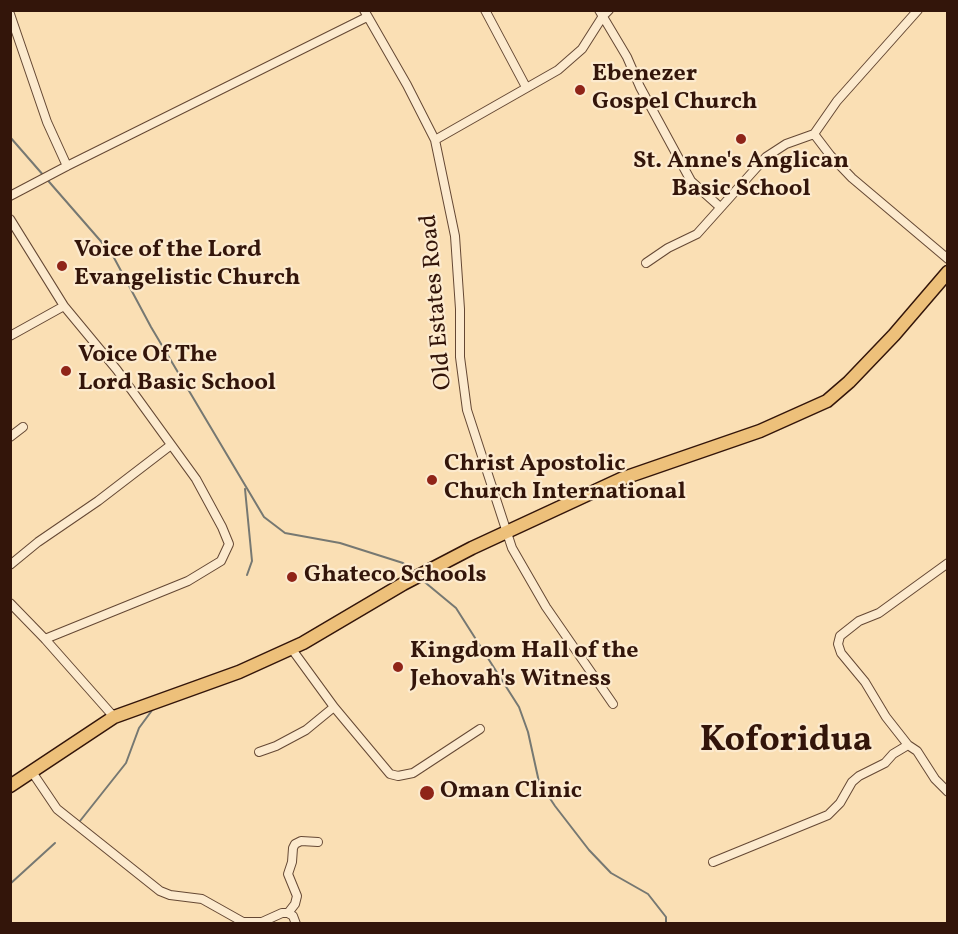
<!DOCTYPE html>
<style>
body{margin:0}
#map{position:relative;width:958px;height:934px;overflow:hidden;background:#fadfb4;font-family:Vollkorn,serif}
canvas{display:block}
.frame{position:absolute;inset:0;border:12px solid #33150a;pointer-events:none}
</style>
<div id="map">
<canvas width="958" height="934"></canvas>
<div class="frame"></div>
</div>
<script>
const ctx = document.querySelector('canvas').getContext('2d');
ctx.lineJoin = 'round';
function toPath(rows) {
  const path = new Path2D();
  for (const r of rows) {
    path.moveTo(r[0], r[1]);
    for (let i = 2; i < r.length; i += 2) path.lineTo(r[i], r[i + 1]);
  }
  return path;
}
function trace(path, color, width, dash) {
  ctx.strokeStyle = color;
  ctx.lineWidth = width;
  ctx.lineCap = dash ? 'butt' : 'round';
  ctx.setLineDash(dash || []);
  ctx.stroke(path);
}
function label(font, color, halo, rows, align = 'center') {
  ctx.font = font + ' Vollkorn,serif';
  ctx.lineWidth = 4.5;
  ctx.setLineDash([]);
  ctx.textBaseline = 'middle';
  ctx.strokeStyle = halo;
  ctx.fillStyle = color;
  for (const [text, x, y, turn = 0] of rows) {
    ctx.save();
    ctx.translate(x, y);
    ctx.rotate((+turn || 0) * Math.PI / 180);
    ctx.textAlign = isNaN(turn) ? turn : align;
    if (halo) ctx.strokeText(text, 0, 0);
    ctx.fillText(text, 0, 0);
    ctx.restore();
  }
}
trace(toPath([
 [10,137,112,254,151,327,264,517,285,533,340,543,403,563,415,573],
 [245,489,252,561,247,575],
 [421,579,456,608,519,707,528,732,539,782,555,806,589,850,611,873,648,894,666,917,666,924],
 [80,821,126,763,139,728,153,709],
 [10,884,55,843]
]), '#767872', 2);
const street = toPath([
 [364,10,407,85,435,140,455,236,460,309,460,357,467,410,512,548,546,607,613,704],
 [485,10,526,87],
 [599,10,627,57,640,87,691,181,720,207],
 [10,14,47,122,67,166],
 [814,134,830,155,852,178,948,259],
 [435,140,558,70,582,49,603,16,609,10],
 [10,196,67,166,367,17],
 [10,219,64,306,117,370,196,479,222,527,229,544,221,561,188,581,45,639],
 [646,263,668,248,697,234,766,157,786,144,814,134,837,101,918,10],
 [10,336,64,306],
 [10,437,23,427],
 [948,563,879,613,859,621,840,636,838,644,841,653,865,682,886,717,908,745,917,751,935,779,948,792],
 [10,565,38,542,98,501,171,445],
 [10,603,45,639,114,717],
 [291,648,334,707,390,774,398,776,413,773,480,729],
 [259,752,276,746,306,730,334,707],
 [32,772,57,809,160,891,170,895,202,899,243,922,262,922,282,913,288,913,295,904,297,896,288,874,292,862,293,848,295,844,301,841,318,842],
 [713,862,828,815,840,803,852,782,859,776,885,763,893,754,908,745],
 [288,913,293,916,296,924]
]);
const primary = toPath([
 [10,786,114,717,239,672,303,643,403,584,472,548,621,479,760,431,827,401,849,382,894,335,948,272]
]);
trace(street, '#654834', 10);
trace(primary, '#33150a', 15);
trace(street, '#fceace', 8);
trace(primary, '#edc07a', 12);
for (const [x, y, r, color] of [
 [580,90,6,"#8f2418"],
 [741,139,6,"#8f2418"],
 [62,266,6,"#8f2418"],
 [66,371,6,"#8f2418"],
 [432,480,6,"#8f2418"],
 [292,577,6,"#8f2418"],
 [398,667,6,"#8f2418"],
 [427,793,8,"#8f2418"]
]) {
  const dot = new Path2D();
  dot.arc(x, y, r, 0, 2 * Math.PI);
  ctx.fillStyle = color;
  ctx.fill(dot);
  trace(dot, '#fceace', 2);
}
label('bold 24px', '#33150a', '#fceace', [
 ["Ebenezer",592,76],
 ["Gospel Church",592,104],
 ["St. Anne's Anglican",741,163,"center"],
 ["Basic School",741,191,"center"],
 ["Voice of the Lord",74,252],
 ["Evangelistic Church",74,280],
 ["Voice Of The",78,357],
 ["Lord Basic School",78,385],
 ["Christ Apostolic",444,466],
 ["Church International",444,494],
 ["Ghateco Schools",304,577],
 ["Kingdom Hall of the",410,653],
 ["Jehovah's Witness",410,681],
 ["Oman Clinic",440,793]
], 'left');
label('24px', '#33150a', '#fceace', [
 ["Old Estates Road",438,302,-95]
]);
label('bold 36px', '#33150a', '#fceace', [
 ["Koforidua",786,743]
]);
</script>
